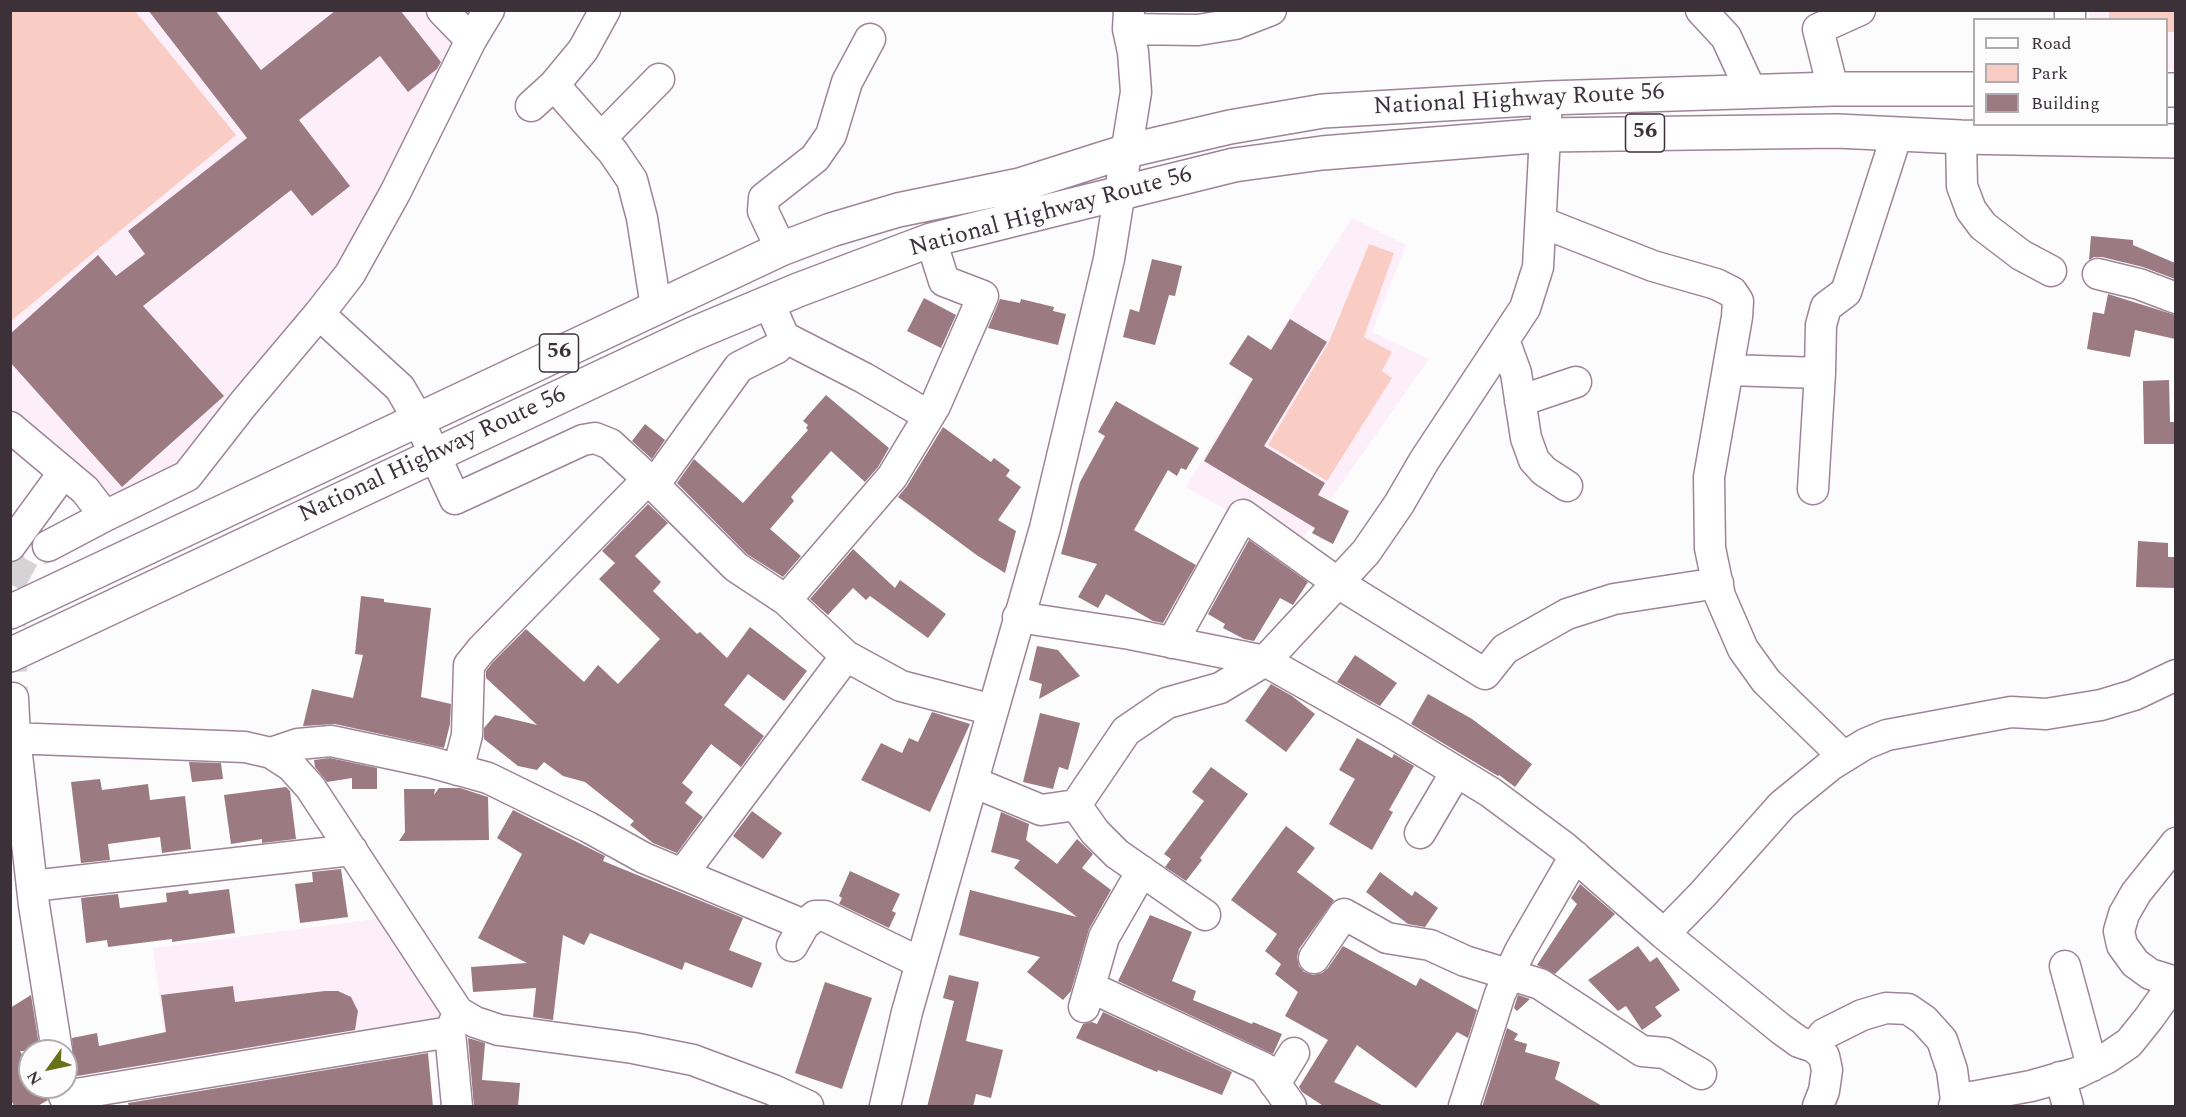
<!DOCTYPE html>
<style>
body{margin:0}
#map{position:relative;width:2186px;height:1117px;overflow:hidden;background:#fcfcfc;font-family:Spectral,serif}
canvas{display:block}
.frame{position:absolute;inset:0;border:12px solid #3c3139;pointer-events:none}
.legend{position:absolute;left:1973px;top:18px;width:195px;height:108px;box-sizing:border-box;background:#fcfcfc;border:2px solid #afabae;margin:0;padding:8px 10px;list-style:none;font-size:18px;color:#3c3139}
.legend li{display:flex;align-items:center;gap:12px;height:30px}
.legend b{width:30px;border:2px solid #afabae}
.north{position:absolute;left:18px;top:1039px;width:60px;height:60px;box-sizing:border-box;background:#fcfcfc;border:2px solid #afabae;border-radius:50%;rotate:237deg;font-size:16px;font-weight:700;line-height:24px;text-align:center;color:#3c3139}
.north::after{content:'';display:block;margin:auto;width:21px;height:27px;background:#68711a;clip-path:polygon(50% 0,100% 100%,50% 72%,0 100%)}
</style>
<div id="map">
<canvas width="2186" height="1117"></canvas>
<div class="frame"></div>
<ul class="legend">
<li><b style="height:8px;background:#fff"></b>Road</li>
<li><b style="height:16px;background:#facdc4"></b>Park</li>
<li><b style="height:16px;background:#9b7a81"></b>Building</li>
</ul>
<div class="north">N</div>
</div>
<script>
const ctx = document.querySelector('canvas').getContext('2d');
ctx.lineJoin = 'round';
function paint(path, color) {
  ctx.fillStyle = color;
  ctx.fill(path, 'evenodd');
}
function toPath(rows) {
  const path = new Path2D();
  for (const r of rows) {
    path.moveTo(r[0], r[1]);
    for (let i = 2; i < r.length; i += 2) path.lineTo(r[i], r[i + 1]);
  }
  return path;
}
function trace(path, color, width, dash) {
  ctx.strokeStyle = color;
  ctx.lineWidth = width;
  ctx.lineCap = dash ? 'butt' : 'round';
  ctx.setLineDash(dash || []);
  ctx.stroke(path);
}
function label(font, color, halo, rows, align = 'center') {
  ctx.font = font + ' Spectral,serif';
  ctx.lineWidth = 5;
  ctx.setLineDash([]);
  ctx.textBaseline = 'middle';
  ctx.strokeStyle = halo;
  ctx.fillStyle = color;
  for (const [text, x, y, turn = 0] of rows) {
    ctx.save();
    ctx.translate(x, y);
    ctx.rotate((+turn || 0) * Math.PI / 180);
    ctx.textAlign = isNaN(turn) ? turn : align;
    if (halo) ctx.strokeText(text, 0, 0);
    ctx.fillText(text, 0, 0);
    ctx.restore();
  }
}
paint(toPath([
 [10,11,434,11,457,40,345,269,179,467,113,497,11,412],
 [2089,11,2175,11,2175,70,2167,69,2166,20,2089,19],
 [1352,218,1406,245,1372,332,1429,359,1301,541,1239,500,1232,513,1186,487,1288,318],
 [390,917,442,996,446,1024,168,1061,153,948]
]), '#fdeff9');
paint(toPath([
 [11,10,135,11,236,135,11,321],
 [2109,11,2175,11,2175,32,2167,32,2166,20,2109,19],
 [1369,244,1394,253,1364,337,1392,352,1382,371,1392,378,1327,481,1268,445,1329,342]
]), '#facdc4');
paint(toPath([
 [148,10,215,10,261,70,336,10,400,10,441,62,437,69,408,92,380,56,299,120,350,186,312,216,291,190,143,306,224,396,122,487,10,362,10,334,98,255,116,276,145,254,128,231,247,138],
 [2091,236,2133,240,2133,245,2175,263,2175,279,2143,267,2102,257,2094,257,2089,260],
 [1152,259,1182,266,1175,296,1169,295,1155,345,1123,337,1130,309,1139,312],
 [2108,294,2175,315,2175,339,2135,330,2130,357,2087,349,2093,312,2104,314],
 [924,298,956,315,941,348,907,331],
 [1000,299,1020,303,1021,299,1054,307,1053,311,1066,314,1058,345,988,328],
 [1290,319,1327,342,1264,446,1325,483,1318,495,1349,511,1333,544,1312,533,1315,528,1204,461,1253,379,1229,364,1248,335,1271,350],
 [2169,380,2170,422,2175,422,2175,444,2144,444,2143,381],
 [826,395,889,448,878,467,865,482,831,451,791,497,794,501,770,529,801,556,783,577,747,554,677,483,694,459,743,503,808,430,806,428,808,425,803,421],
 [1116,401,1199,448,1186,470,1181,468,1177,476,1168,470,1134,530,1196,565,1163,623,1153,621,1106,594,1098,608,1078,597,1097,564,1061,554,1080,482,1105,436,1098,432],
 [645,424,665,440,652,459,632,441],
 [943,427,991,462,994,458,1010,470,1006,476,1021,487,998,520,1016,531,1005,573,978,556,898,497,907,486],
 [648,504,668,523,635,556,661,582,653,591,697,634,700,632,727,658,750,627,807,671,784,701,748,674,724,705,764,736,741,767,711,744,682,783,693,792,685,803,703,817,677,853,653,843,630,825,634,821,585,782,563,776,544,762,537,770,518,766,484,739,484,728,495,715,537,725,486,678,486,671,493,662,526,629,584,682,598,665,618,684,660,639,599,579,615,563,602,551],
 [1249,540,1308,582,1293,605,1280,598,1254,641,1244,639,1223,628,1225,624,1208,614],
 [2138,541,2168,543,2168,557,2175,557,2175,588,2136,587],
 [853,549,895,588,900,580,946,614,928,638,870,596,866,600,853,588,828,615,810,599],
 [361,596,384,599,384,602,431,608,421,697,451,704,450,724,444,748,335,724,303,726,312,689,353,698,363,655,355,654],
 [1037,646,1058,650,1080,676,1039,699,1042,684,1029,680],
 [1355,655,1397,683,1380,706,1337,682],
 [1271,684,1292,696,1315,714,1286,752,1245,721],
 [1428,694,1472,719,1532,764,1515,787,1499,775,1498,776,1411,724],
 [932,712,970,724,930,812,861,780,881,743,902,753,909,738,918,742],
 [1040,713,1080,723,1068,770,1059,767,1053,789,1023,782],
 [1357,738,1392,758,1394,754,1414,766,1389,810,1393,812,1372,850,1329,824,1355,779,1339,770],
 [330,758,377,768,377,789,352,789,352,778,327,782,315,767,314,760],
 [189,762,221,763,223,779,192,782],
 [1211,767,1248,794,1200,858,1202,860,1186,881,1165,867,1171,859,1164,854,1204,801,1192,792],
 [100,779,102,790,148,784,150,800,185,796,191,849,162,853,160,837,108,844,110,860,81,863,71,782],
 [286,787,290,791,296,839,262,843,262,839,231,844,224,795],
 [439,788,460,788,488,797,489,840,399,841,405,832,404,789,435,789,434,795],
 [513,810,605,856,603,861,743,918,729,950,762,963,752,988,685,962,682,970,590,933,584,945,563,935,553,1020,533,1017,536,988,473,992,471,967,527,963,478,938,522,854,497,838],
 [752,811,782,833,763,859,733,836],
 [1001,812,1029,824,1026,840,1057,864,1077,839,1093,854,1082,868,1111,890,1089,929,1071,991,1063,1000,1027,972,1040,957,959,935,970,890,1077,917,1014,868,1020,860,991,852],
 [1286,826,1315,848,1297,872,1334,900,1299,949,1297,957,1299,966,1304,972,1313,975,1322,973,1328,968,1343,946,1416,986,1420,978,1477,1010,1468,1038,1457,1032,1416,1088,1357,1045,1334,1082,1386,1107,1325,1107,1302,1092,1299,1087,1328,1040,1285,1016,1298,992,1275,974,1281,964,1265,951,1277,934,1231,900],
 [341,869,348,917,300,923,295,884,313,882,312,872],
 [850,871,900,894,892,911,896,913,889,928,839,904,842,898,839,896],
 [1380,872,1412,896,1415,891,1438,908,1425,927,1408,924,1366,892],
 [1580,884,1615,914,1555,974,1537,965,1577,904,1571,898],
 [229,889,235,933,172,942,172,939,108,947,107,940,86,943,81,898,118,894,120,908,167,902,166,893,188,890,189,894],
 [1150,915,1192,932,1172,981,1196,991,1193,1000,1252,1024,1253,1022,1282,1034,1273,1054,1118,981],
 [1638,946,1650,962,1657,957,1680,990,1655,1007,1662,1016,1642,1030,1626,1006,1618,1011,1588,980],
 [949,975,979,982,966,1041,1003,1050,991,1098,976,1094,973,1107,927,1107,954,1001,943,998],
 [825,982,872,998,842,1089,795,1073],
 [233,986,235,1002,325,991,338,991,351,997,358,1011,355,1030,77,1076,73,1058,72,1038,97,1033,99,1046,166,1032,161,995],
 [31,995,40,1051,20,1051,30,1069,30,1087,40,1087,48,1100,36,1107,15,1107,10,1099,10,1008],
 [1518,995,1530,999,1517,1011,1514,1008],
 [1103,1012,1232,1072,1222,1095,1158,1070,1157,1072,1076,1038,1083,1024,1092,1022,1097,1024],
 [1507,1028,1518,1034,1514,1040,1527,1044,1525,1052,1560,1062,1555,1079,1604,1107,1482,1107],
 [468,1038,485,1043,482,1080,520,1083,518,1107,474,1107],
 [428,1053,433,1107,129,1107,128,1103]
]), '#9b7a81');
trace(toPath([
 [10,584,24,558,48,546],
 [10,597,13,698]
]), '#d6d3d5', 30, [30, 15]);
const minor = toPath([
 [442,10,471,40],
 [1701,10,1726,37,1751,91],
 [2070,20,2070,10],
 [1128,29,1198,30,1235,24,1271,10],
 [554,85,613,152,632,180,642,218,656,307],
 [1833,89,1818,29,1860,10],
 [531,106,554,85,583,50,605,10],
 [1961,137,1962,186,1971,210,1983,226,2021,255,2051,271],
 [601,138,659,79],
 [1541,222,1653,266,1716,284,1732,292,1738,301,1737,317,1709,477,1710,548,1720,596,1743,649,1766,681,1844,757],
 [781,249,763,211,764,198,815,158,831,135,847,82,870,39],
 [2098,274,2139,284,2176,298],
 [769,303,784,337,864,378,929,416],
 [319,314,400,388,418,419,455,499,583,440,595,438,610,444,648,479,736,567,786,600,846,656,901,686,993,710],
 [1504,340,1516,373,1526,438,1534,460,1544,471,1567,486],
 [1728,370,1820,373],
 [1520,401,1576,382],
 [10,427,85,490,105,516,48,546],
 [654,485,739,367,777,348,784,337],
 [1813,489,1820,373,1821,325,1826,307,1846,292,1897,134],
 [105,516,187,476,244,403,319,314,350,274,395,193,471,40,489,10],
 [10,546,64,472],
 [786,600,892,477,935,406,983,296,944,281,931,240],
 [1018,617,1130,634,1265,661,1391,732,1490,792,1564,847,1664,934,1781,1029,1799,1042,1814,1047,1824,1056,1827,1070,1824,1091,1818,1106],
 [1172,643,1243,515,1338,583,1485,674,1505,649,1567,614,1614,599,1718,583],
 [13,698,15,737,34,905,57,1051],
 [10,738,245,747,271,753,291,766,310,787,458,1012,475,1022,499,1030,633,1048,693,1060,773,1090,808,1106],
 [271,753,298,744,331,741,430,762,488,778,588,827,644,858,804,925],
 [458,770,467,735,469,665,481,650,648,479],
 [973,782,1041,810,1076,805,1126,731,1167,703,1220,688,1265,661,1366,552,1399,504,1424,461,1525,308,1538,267,1547,98],
 [1076,805,1095,832,1117,854,1205,915],
 [1420,833,1456,772],
 [2176,843,2136,893,2124,914,2119,931,2122,945,2135,963,2150,974,2176,982],
 [683,873,846,656],
 [32,886,352,850],
 [1664,934,1703,894,1782,805,1831,765,1865,744,1887,735,2011,712,2046,714,2101,705,2134,695,2176,675],
 [792,946,804,925,815,916,825,916,921,963],
 [1314,958,1344,914,1387,938,1430,945,1465,961,1540,984,1642,1051,1665,1053,1701,1074],
 [2065,966,2092,1066],
 [1090,987,1264,1068,1291,1106],
 [1084,1007,1104,937,1142,871],
 [1814,1047,1824,1034,1862,1015,1886,1008,1908,1009,1924,1020,1942,1040,1952,1070,1956,1100,1954,1106],
 [2060,1077,2068,1106],
 [1275,1084,1294,1053],
 [64,1096,450,1032],
 [1956,1100,2031,1086,2077,1073,2107,1058,2129,1043,2149,1018,2174,983],
 [457,1106,450,1032,458,1013],
 [885,1106,907,1012,1045,528,1109,259,1136,92,1133,52,1128,29,1129,10],
 [1464,1106,1500,994,1520,951,1575,856]
]);
const highway = toPath([
 [2166,90,2176,90],
 [10,612,781,249,831,230,898,210,1020,185,1127,151,1230,127,1323,111,1547,98,1833,89,1974,89],
 [10,655,693,334,798,290,931,240,1234,165,1322,153,1546,135,1837,131,1961,137,2176,141]
]);
trace(minor, '#9e8497', 33);
trace(highway, '#9e8497', 36);
trace(minor, '#fff', 30);
trace(highway, '#fff', 33);
for (const [x, y, w] of [
 [1645,133,39],
 [559,353,39]
]) {
  const box = new Path2D();
  box.roundRect(x - w / 2, y - 19, w, 38, 4.5);
  ctx.fillStyle = '#fcfcfc';
  ctx.fill(box);
  trace(box, '#3c3139', 1.5);
}
label('bold 22px', '#3c3139', null, [
 ["56",1645,133],
 ["56",559,353]
]);
label('24px', '#3c3139', '#fcfcfc', [
 ["National Highway Route 56",1519,101,-3],
 ["National Highway Route 56",1051,213,-15],
 ["National Highway Route 56",433,456,-25]
]);
</script>
